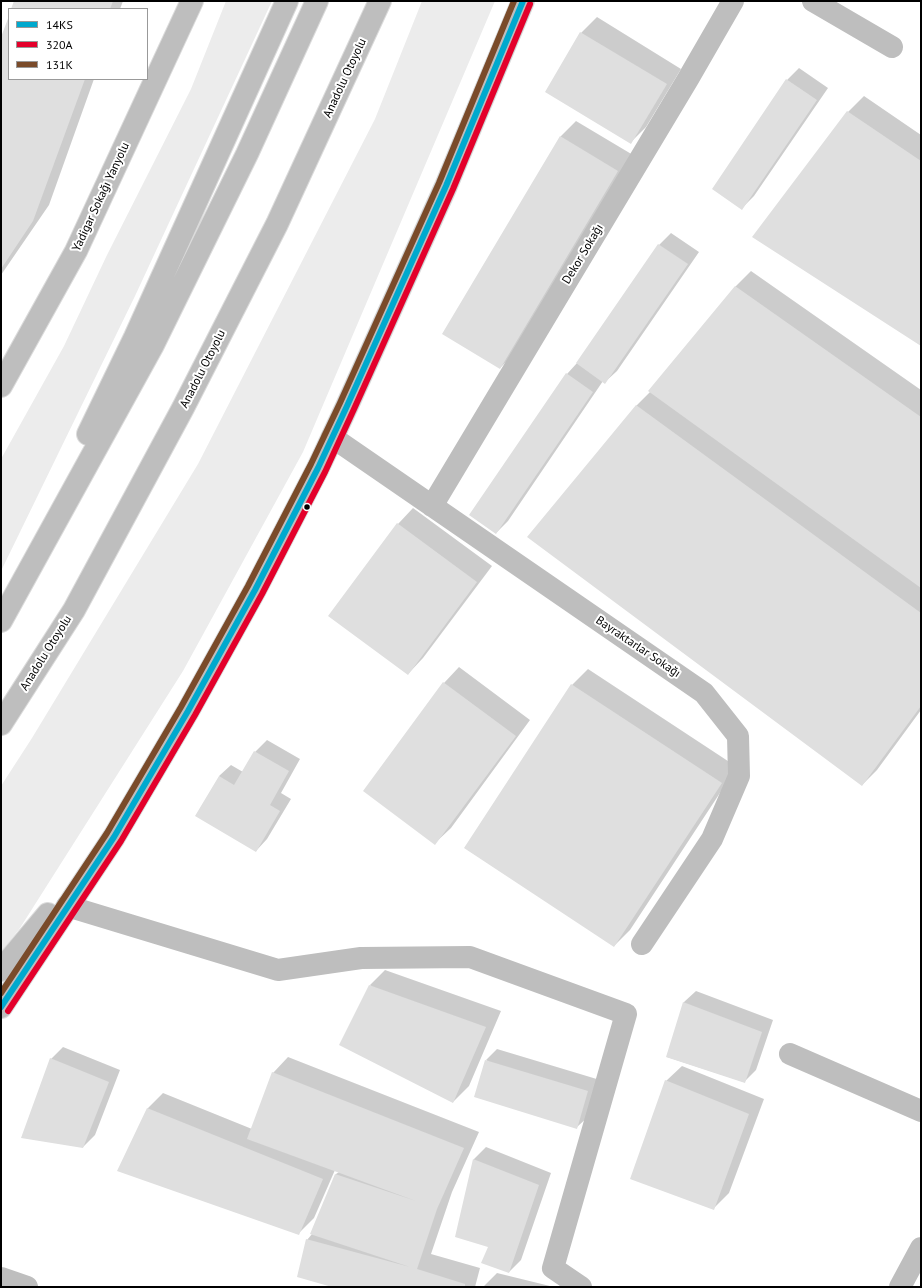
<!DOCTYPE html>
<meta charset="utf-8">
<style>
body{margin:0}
#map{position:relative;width:922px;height:1288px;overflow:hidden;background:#fff;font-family:"PT Sans",sans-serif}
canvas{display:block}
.frame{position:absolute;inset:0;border:2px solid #000;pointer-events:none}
.legend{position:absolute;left:8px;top:8px;width:140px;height:72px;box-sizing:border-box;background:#fff;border:1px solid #999;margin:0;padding:5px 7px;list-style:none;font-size:12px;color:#000}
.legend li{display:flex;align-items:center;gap:8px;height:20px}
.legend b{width:20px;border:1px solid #999}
</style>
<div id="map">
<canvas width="922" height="1288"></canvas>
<div class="frame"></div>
<ul class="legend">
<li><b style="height:5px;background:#00a9ce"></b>14KS</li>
<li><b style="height:5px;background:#e4002b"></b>320A</li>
<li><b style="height:5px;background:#7a4b2a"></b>131K</li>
</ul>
</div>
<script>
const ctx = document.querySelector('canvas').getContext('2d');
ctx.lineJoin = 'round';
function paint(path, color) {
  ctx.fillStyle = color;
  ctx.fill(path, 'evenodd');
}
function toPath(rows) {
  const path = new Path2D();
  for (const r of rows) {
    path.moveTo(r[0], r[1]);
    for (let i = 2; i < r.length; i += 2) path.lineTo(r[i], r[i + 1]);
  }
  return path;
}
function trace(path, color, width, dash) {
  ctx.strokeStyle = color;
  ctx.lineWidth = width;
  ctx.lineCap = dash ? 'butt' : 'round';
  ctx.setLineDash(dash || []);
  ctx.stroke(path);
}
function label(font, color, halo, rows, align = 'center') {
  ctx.font = font + ' "PT Sans",sans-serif';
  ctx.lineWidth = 4;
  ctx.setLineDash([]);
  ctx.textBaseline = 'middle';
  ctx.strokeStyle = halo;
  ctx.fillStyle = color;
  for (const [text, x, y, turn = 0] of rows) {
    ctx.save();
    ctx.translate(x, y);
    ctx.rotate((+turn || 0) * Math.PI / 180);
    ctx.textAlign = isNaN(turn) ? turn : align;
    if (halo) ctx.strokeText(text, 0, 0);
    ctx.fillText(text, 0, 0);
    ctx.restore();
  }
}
paint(toPath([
 [226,1,272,1,135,296,1,571,1,459,64,346,107,255,191,89],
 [422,1,495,1,303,452,183,671,20,928,1,952,1,786,32,738,198,464,375,119]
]), '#ececec');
paint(toPath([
 [15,1,123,1,120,9,12,9],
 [597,17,681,69,646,127,631,142,581,33],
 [9,18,9,79,94,79,49,205,1,275,1,40],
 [799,68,828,88,754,196,742,208,787,80],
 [864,96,921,135,921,345,848,112],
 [576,121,633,155,516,352,500,368,561,136],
 [671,233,699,252,617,371,605,382,603,381,508,521,496,533,567,374,577,363,659,245],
 [751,271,921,390,921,710,877,770,862,785,636,406,651,391,735,287],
 [413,508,492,566,423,658,408,674,330,616,398,524],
 [459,667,530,720,451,828,435,843,444,683],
 [588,669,737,767,630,930,614,946,465,848,572,685],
 [267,740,300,759,281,793,291,799,267,839,256,851,219,776,231,765,243,772,255,752],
 [385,970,501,1011,469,1086,453,1102,370,985],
 [696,991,773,1020,756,1070,744,1082,667,1057,684,1002],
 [63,1047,120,1070,95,1135,83,1147,51,1059],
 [497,1049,600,1080,589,1116,577,1127,486,1060],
 [288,1057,479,1132,452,1192,431,1254,480,1268,475,1287,336,1287,307,1240,312,1234,336,1174,339,1172,335,1170,314,1218,298,1234,119,1170,148,1108,163,1093,252,1129,273,1073],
 [682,1066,764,1099,729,1193,713,1209,666,1081],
 [486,1147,551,1173,521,1260,509,1272,490,1246,457,1236,474,1159],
 [497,1273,554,1287,483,1287]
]), '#0003');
paint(toPath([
 [14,1,113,1,110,9,11,9],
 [9,16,9,79,85,79,33,221,1,269,1,37],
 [580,32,667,84,631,144,545,92],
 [786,79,817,100,742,210,712,189],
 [847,111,921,161,921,346,752,237],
 [560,136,618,171,500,369,442,334],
 [658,244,688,264,605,384,576,363],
 [735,286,921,417,921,588,648,391],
 [566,373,593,392,496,534,469,515],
 [636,405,921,613,921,706,862,786,527,537],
 [397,523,477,582,408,675,328,616],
 [443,682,516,736,435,845,363,791],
 [571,684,722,783,614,947,464,848],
 [254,751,289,771,270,805,280,811,256,852,195,816,219,776,234,785],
 [369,985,486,1027,453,1103,339,1045],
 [683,1002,762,1032,745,1083,666,1057],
 [50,1058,109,1082,83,1148,21,1138],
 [485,1060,588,1091,577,1129,474,1097],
 [272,1072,464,1148,437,1209,417,1269,465,1284,465,1287,332,1287,297,1277,306,1239,410,1267,310,1234,335,1174,416,1201,247,1139],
 [665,1080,749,1114,714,1210,630,1179],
 [147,1108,323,1179,299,1235,117,1171],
 [473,1159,539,1185,509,1273,481,1263,488,1247,455,1237]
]), '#dfdfdf');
const major = toPath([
 [1,386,76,251,192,1],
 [1,970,48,914],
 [1,1007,114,837,188,711,255,590,318,468,347,406,446,186,523,1]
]);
const highway = toPath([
 [88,434,135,337,287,1],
 [1,621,153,345,247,154,317,1],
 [1,724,74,610,183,408,277,224,380,1]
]);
trace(major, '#dbdbdb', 24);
trace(highway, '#dbdbdb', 24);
trace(toPath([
 [813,1,892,47],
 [332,437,704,693,738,736,739,776,712,839,642,944],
 [432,506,688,79,733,1],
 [67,906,278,970,361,958,470,957,626,1014,553,1268,581,1287],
 [790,1054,921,1111],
 [1,1278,27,1287],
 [900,1287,921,1248]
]), '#bebebe', 22);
trace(major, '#bebebe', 22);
trace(highway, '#bebebe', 22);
trace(toPath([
 [1,1007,114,837,188,711,255,590,318,468,347,406,446,186,523,1]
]), '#00a9ce', 6);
trace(toPath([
 [8,1011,121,841,195,715,262,594,325,472,354,409,453,189,530,4]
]), '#e4002b', 6);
trace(toPath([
 [1,993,107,833,181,707,248,586,311,464,340,403,439,183,514,1]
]), '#7a4b2a', 6);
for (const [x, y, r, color] of [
 [307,507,3.5,"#000"]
]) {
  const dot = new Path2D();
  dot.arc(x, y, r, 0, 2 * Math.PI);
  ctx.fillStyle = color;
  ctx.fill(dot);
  trace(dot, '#fff', 1.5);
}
label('12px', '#000', '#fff', [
 ["Anadolu Otoyolu",345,78,-65],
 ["Yadigar Sokağı Yanyolu",101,197,-65],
 ["Dekor Sokağı",583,254,-59],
 ["Anadolu Otoyolu",203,369,-63],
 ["Bayraktarlar Sokağı",638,647,34],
 ["Anadolu Otoyolu",46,653,-58]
]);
</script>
